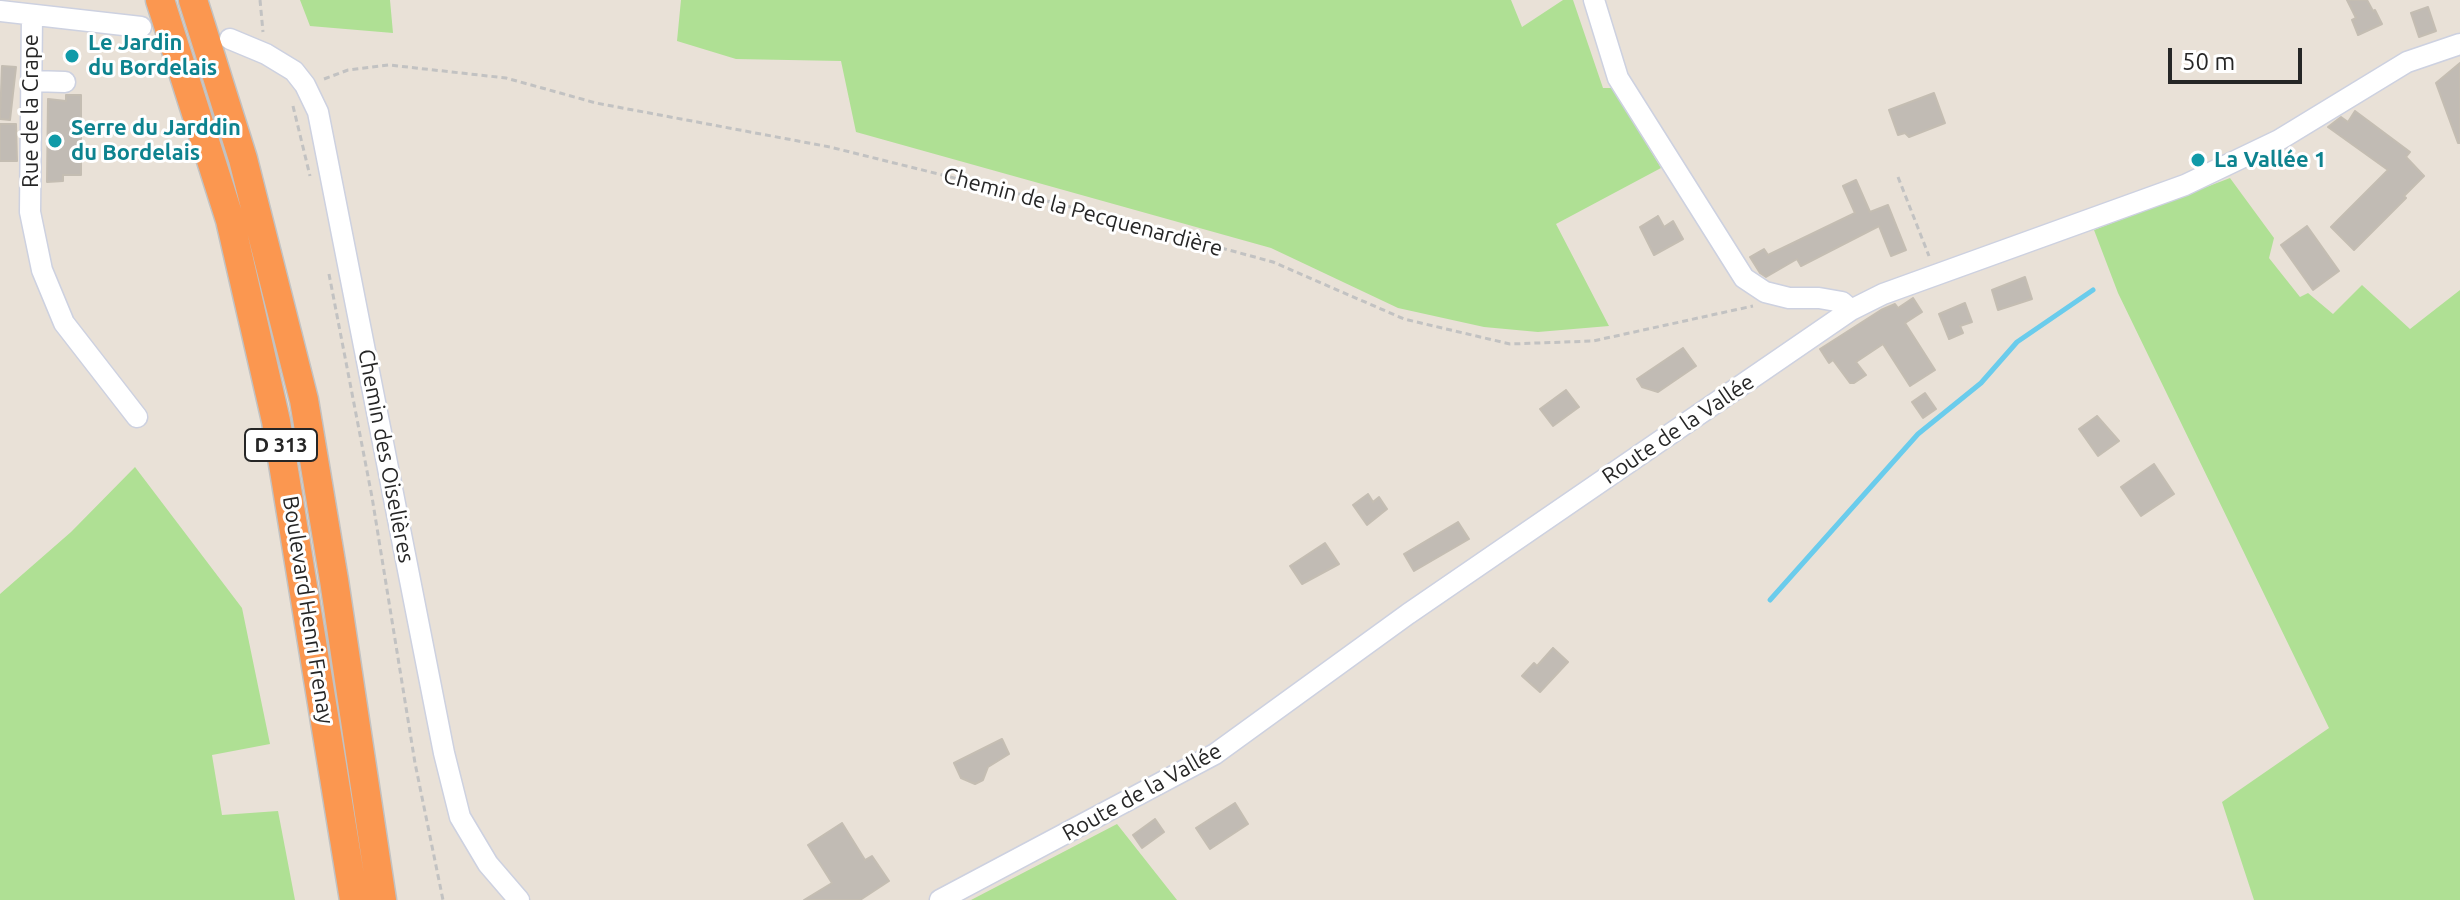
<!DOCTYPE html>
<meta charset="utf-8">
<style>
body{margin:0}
#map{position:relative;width:2460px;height:900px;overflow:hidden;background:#e9e1d7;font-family:Ubuntu,sans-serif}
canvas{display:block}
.scale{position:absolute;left:2168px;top:48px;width:134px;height:36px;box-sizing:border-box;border:4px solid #262626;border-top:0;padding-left:10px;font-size:24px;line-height:28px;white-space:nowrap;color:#262626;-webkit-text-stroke:6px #fff;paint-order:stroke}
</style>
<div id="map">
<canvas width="2460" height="900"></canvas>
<div class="scale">50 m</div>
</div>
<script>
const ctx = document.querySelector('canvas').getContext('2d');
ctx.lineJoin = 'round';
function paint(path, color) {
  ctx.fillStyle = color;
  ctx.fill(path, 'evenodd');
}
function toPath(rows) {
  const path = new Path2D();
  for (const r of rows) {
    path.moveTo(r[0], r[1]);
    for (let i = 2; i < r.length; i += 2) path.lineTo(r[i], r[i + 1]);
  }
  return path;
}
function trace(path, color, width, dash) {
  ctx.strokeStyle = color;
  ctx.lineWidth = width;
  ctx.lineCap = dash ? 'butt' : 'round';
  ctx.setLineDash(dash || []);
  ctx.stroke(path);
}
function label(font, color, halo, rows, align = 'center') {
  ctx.font = font + ' Ubuntu,sans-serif';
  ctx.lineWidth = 6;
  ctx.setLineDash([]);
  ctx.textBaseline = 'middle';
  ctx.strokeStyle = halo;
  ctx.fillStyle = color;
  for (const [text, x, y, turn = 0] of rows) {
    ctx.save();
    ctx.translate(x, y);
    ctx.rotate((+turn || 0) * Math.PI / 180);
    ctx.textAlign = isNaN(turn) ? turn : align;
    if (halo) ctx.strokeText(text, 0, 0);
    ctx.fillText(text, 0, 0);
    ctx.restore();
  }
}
paint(toPath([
 [300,0,390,0,393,33,310,26],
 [681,0,1511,0,1522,27,1563,0,1573,0,1603,88,1613,88,1661,168,1556,224,1609,326,1538,332,1484,327,1398,308,1271,248,856,132,841,61,736,59,677,41],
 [2230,178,2274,238,2269,258,2300,297,2308,293,2333,314,2362,285,2410,329,2460,290,2460,900,2254,900,2222,802,2329,728,2118,293,2094,230],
 [135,467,242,608,270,744,212,755,222,815,278,811,295,900,0,900,0,594,71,532],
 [1117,824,1177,900,971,900]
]), '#afe094');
trace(toPath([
 [1770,600,1918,434,1981,383,2017,342,2093,290]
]), '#6accec', 5);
const building = toPath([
 [2347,0,2367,0,2373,11,2375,10,2382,24,2358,35,2352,20,2356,18,2347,0],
 [2428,7,2436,31,2419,37,2411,13,2428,7],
 [2460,63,2460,143,2458,143,2436,83,2460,63],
 [2,66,16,67,10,120,0,119,2,66],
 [1934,93,1945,123,1909,137,1905,133,1898,135,1889,110,1934,93],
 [66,95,81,95,81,175,63,175,63,181,47,182,48,99,66,101,66,95],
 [2355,111,2410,152,2406,157,2424,176,2404,196,2406,198,2354,250,2331,227,2388,170,2328,127,2341,117,2348,122,2355,111],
 [0,124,16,124,17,161,0,161,0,124],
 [1856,180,1870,212,1888,205,1906,250,1891,256,1879,226,1801,266,1797,259,1766,277,1760,273,1750,257,1764,249,1768,255,1855,213,1843,186,1856,180],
 [1658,216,1664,227,1673,221,1683,239,1654,255,1640,227,1658,216],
 [2307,226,2339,271,2313,290,2281,245,2307,226],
 [2025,277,2032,299,1998,310,1992,290,2025,277],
 [1913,298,1922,312,1905,323,1935,370,1910,386,1883,344,1856,362,1866,375,1854,383,1850,383,1833,360,1829,363,1820,349,1881,310,1895,304,1898,308,1913,298],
 [1965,303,1972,322,1960,326,1963,333,1949,339,1939,314,1965,303],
 [1683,348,1696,366,1658,392,1642,387,1637,379,1683,348],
 [1566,390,1579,407,1553,426,1540,409,1566,390],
 [1925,393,1936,409,1923,418,1912,402,1925,393],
 [2097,416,2119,441,2098,456,2079,429,2097,416],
 [2154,464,2174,494,2141,516,2121,487,2154,464],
 [1368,494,1373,502,1379,497,1387,509,1367,525,1353,505,1368,494],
 [1458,522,1469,539,1414,571,1404,554,1458,522],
 [1325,543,1339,564,1302,584,1290,566,1325,543],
 [1553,648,1568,662,1540,692,1522,676,1534,663,1537,666,1553,648],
 [1002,739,1009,754,988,767,983,780,975,784,961,778,954,763,1002,739],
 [1235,803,1248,824,1210,849,1196,828,1235,803],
 [1155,819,1164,832,1142,848,1133,835,1155,819],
 [842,823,865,860,872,856,889,881,860,900,804,900,832,883,808,845,842,823]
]);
paint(building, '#c1bbb4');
trace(building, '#c4bdb2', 2);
const minor = toPath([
 [1594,0,1618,78,1744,278,1765,292,1789,298,1819,298,1842,302,1851,310],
 [0,11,141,27],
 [32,15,30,212,42,270,64,323,137,417],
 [230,39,266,54,294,71,305,85,318,112,444,753,460,817,488,864,519,900],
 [31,81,65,82],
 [940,900,1215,754,1408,614,1851,310,1883,294,2185,185,2279,140,2407,62,2460,44]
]);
const highway = toPath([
 [160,0,230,220,276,421,354,900],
 [193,0,243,159,304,400,334,580,382,900]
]);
trace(minor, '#cdd1e0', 23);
trace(highway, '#c2c2c2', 31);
trace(toPath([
 [260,0,263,32],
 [324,79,348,70,389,65,506,78,596,103,830,147,1067,206,1273,262,1404,319,1510,344,1593,341,1753,306],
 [293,106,310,176],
 [1898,177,1929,256],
 [329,274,372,497,415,763,443,900]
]), '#c2c2c2', 3, [6, 4]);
trace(minor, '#fff', 20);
trace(highway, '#fb9750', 28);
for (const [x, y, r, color] of [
 [72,56,8,"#0f9aa8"],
 [55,141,8,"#0f9aa8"],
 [2198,160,8,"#0f9aa8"]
]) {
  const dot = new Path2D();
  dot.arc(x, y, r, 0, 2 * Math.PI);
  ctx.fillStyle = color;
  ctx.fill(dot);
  trace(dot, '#fff', 3);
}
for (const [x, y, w] of [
 [281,445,72]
]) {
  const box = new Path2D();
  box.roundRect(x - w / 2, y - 16, w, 32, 6);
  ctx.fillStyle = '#fff';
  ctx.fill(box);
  trace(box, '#262626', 2);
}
label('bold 20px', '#262626', null, [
 ["D 313",281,445]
]);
label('bold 22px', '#0d838f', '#fff', [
 ["Le Jardin",88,43],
 ["du Bordelais",88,68],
 ["Serre du Jarddin",71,128],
 ["du Bordelais",71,153],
 ["La Vallée 1",2214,160]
], 'left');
label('22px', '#262626', '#fff', [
 ["Rue de la Crape",31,111,-90],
 ["Chemin de la Pecquenardière",1083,212,15],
 ["Route de la Vallée",1678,429,-34],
 ["Chemin des Oiselières",386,456,79],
 ["Boulevard Henri Frenay",308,610,81],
 ["Route de la Vallée",1142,792,-29]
]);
</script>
